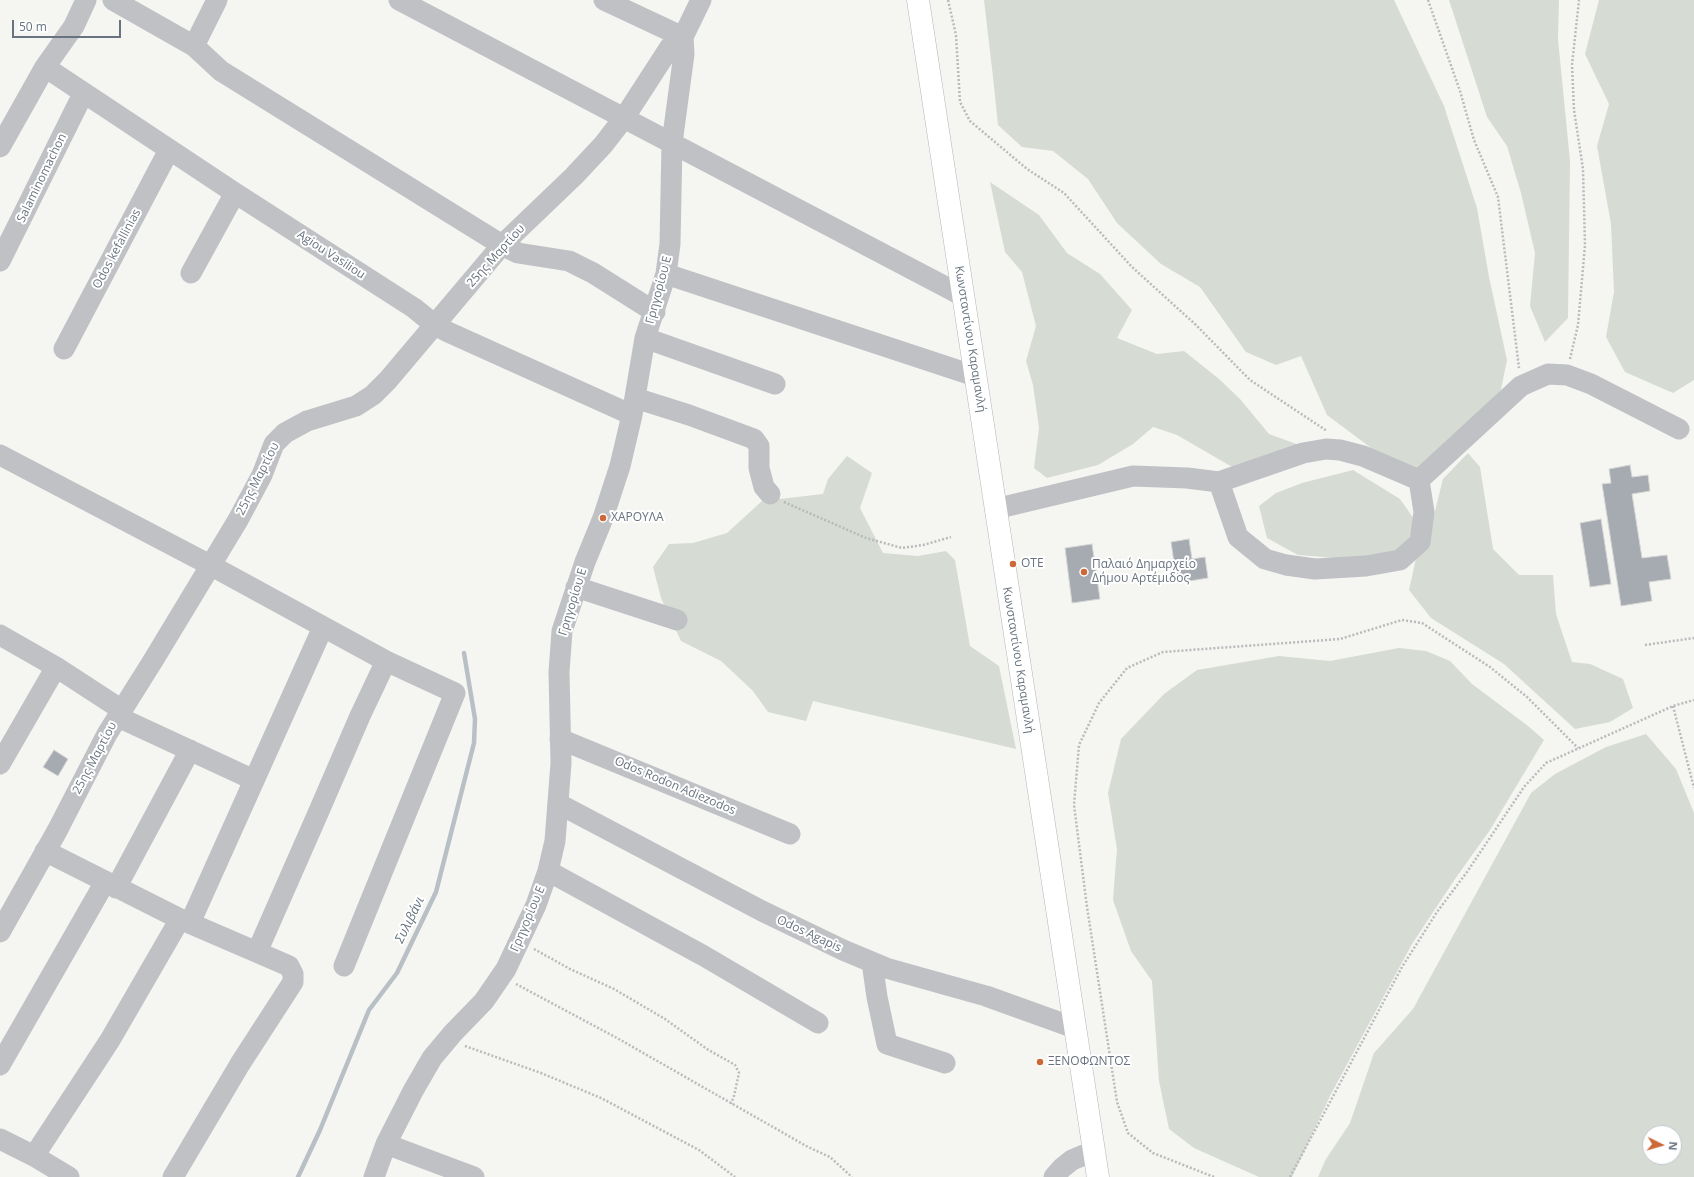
<!DOCTYPE html>
<meta charset="utf-8">
<style>
body{margin:0}
#map{position:relative;width:1694px;height:1177px;overflow:hidden;background:#f5f5f2;font-family:"Open Sans",sans-serif}
canvas{display:block}
.north{position:absolute;left:1642px;top:1125px;width:40px;height:40px;box-sizing:border-box;background:#fff;border:1px solid #c3c7cc;border-radius:50%;rotate:95deg;font-size:11px;font-weight:700;line-height:16px;text-align:center;color:#68737f}
.north::after{content:'';display:block;margin:auto;width:14px;height:18px;background:#cd6839;clip-path:polygon(50% 0,100% 100%,50% 72%,0 100%)}
.scale{position:absolute;left:12px;top:20px;width:109px;height:18px;box-sizing:border-box;border:2px solid #68737f;border-top:0;padding-left:5px;font-size:12px;line-height:14px;white-space:nowrap;color:#68737f;-webkit-text-stroke:3px #fff;paint-order:stroke}
</style>
<div id="map">
<canvas width="1694" height="1177"></canvas>
<div class="north">N</div>
<div class="scale">50 m</div>
</div>
<script>
const ctx = document.querySelector('canvas').getContext('2d');
ctx.lineJoin = 'round';
function paint(path, color) {
  ctx.fillStyle = color;
  ctx.fill(path, 'evenodd');
}
function toPath(rows) {
  const path = new Path2D();
  for (const r of rows) {
    path.moveTo(r[0], r[1]);
    for (let i = 2; i < r.length; i += 2) path.lineTo(r[i], r[i + 1]);
  }
  return path;
}
function trace(path, color, width, dash) {
  ctx.strokeStyle = color;
  ctx.lineWidth = width;
  ctx.lineCap = dash ? 'butt' : 'round';
  ctx.setLineDash(dash || []);
  ctx.stroke(path);
}
function label(font, color, halo, rows, align = 'center') {
  ctx.font = font + ' "Open Sans",sans-serif';
  ctx.lineWidth = 4;
  ctx.setLineDash([]);
  ctx.textBaseline = 'middle';
  ctx.strokeStyle = halo;
  ctx.fillStyle = color;
  for (const [text, x, y, turn = 0] of rows) {
    ctx.save();
    ctx.translate(x, y);
    ctx.rotate((+turn || 0) * Math.PI / 180);
    ctx.textAlign = isNaN(turn) ? turn : align;
    if (halo) ctx.strokeText(text, 0, 0);
    ctx.fillText(text, 0, 0);
    ctx.restore();
  }
}
paint(toPath([
 [984,0,1394,0,1444,106,1477,208,1489,277,1507,360,1500,394,1430,461,1406,474,1327,415,1301,356,1276,365,1246,352,1200,287,1161,264,1117,223,1088,179,1053,151,1022,147,998,125,993,77],
 [1449,0,1559,0,1558,39,1570,161,1568,318,1545,342,1530,306,1535,253,1521,193,1507,146,1487,117],
 [1599,0,1694,0,1694,380,1673,393,1625,372,1606,337,1614,292,1611,224,1597,146,1609,104,1585,54],
 [990,182,1039,215,1067,253,1100,274,1132,310,1117,338,1157,354,1184,351,1219,379,1240,399,1269,434,1299,445,1234,468,1177,435,1153,427,1133,444,1098,465,1047,478,1034,468,1039,428,1033,385,1026,361,1036,326,1022,272,1005,252],
 [1468,453,1480,467,1493,549,1519,575,1553,575,1556,614,1572,662,1590,664,1623,679,1633,708,1610,722,1575,729,1504,664,1431,618,1409,590,1417,554,1433,519,1443,479],
 [847,456,872,473,860,508,883,553,918,556,946,551,955,560,970,646,999,666,1016,749,813,701,806,721,768,712,753,691,721,661,681,641,661,598,653,567,669,544,693,543,727,533,762,501,823,494,828,479],
 [1353,470,1400,499,1414,519,1414,548,1349,559,1298,555,1267,538,1259,506,1276,493,1302,483],
 [1399,648,1426,651,1450,661,1472,684,1528,726,1544,740,1490,830,1455,879,1412,944,1331,1094,1292,1177,1259,1177,1194,1148,1169,1129,1159,1081,1152,981,1131,951,1113,900,1117,849,1108,793,1121,739,1164,694,1197,670,1279,656,1330,661],
 [1646,734,1676,769,1694,813,1694,1177,1318,1177,1326,1159,1350,1123,1374,1053,1413,1009,1531,793,1555,774,1606,747],
 [1650,1133,1674,1133,1674,1157,1650,1157]
]), '#d6dbd4');
trace(toPath([
 [298,1177,320,1130,369,1010,397,973,436,892,474,743,475,719,464,653]
]), '#b8c0c5', 4.5);
const building = toPath([
 [1630,465,1632,477,1648,475,1650,491,1632,494,1642,558,1667,555,1671,579,1649,582,1652,601,1621,606,1602,484,1611,483,1609,469,1630,465],
 [1601,519,1611,584,1590,587,1580,523,1601,519],
 [1189,539,1192,559,1205,557,1208,578,1177,583,1171,542,1189,539],
 [1092,544,1100,599,1072,603,1065,548,1092,544],
 [54,750,68,759,58,776,43,767,54,750]
]);
paint(building, '#a6abb1');
trace(building, '#d6d6d4', 1);
const major = toPath([
 [918,0,1098,1177]
]);
trace(major, '#b2b5b9', 23);
trace(toPath([
 [948,0,956,35,960,102,970,121,1027,169,1064,193,1132,267,1196,325,1250,380,1327,431],
 [1428,0,1460,91,1474,140,1498,197,1519,368],
 [1570,359,1578,325,1585,245,1583,169,1574,110,1572,65,1579,0],
 [784,502,866,538,902,548,923,545,951,537],
 [1645,645,1694,638],
 [1673,706,1694,788],
 [534,949,570,969,614,989,665,1019,707,1049,735,1065,739,1073,734,1096,731,1104],
 [516,984,617,1038,808,1147,830,1157,852,1177],
 [465,1046,541,1073,601,1098,699,1150,735,1177],
 [1214,1177,1153,1153,1128,1133,1117,1102,1087,907,1074,805,1079,745,1099,703,1127,668,1163,652,1340,639,1402,620,1422,623,1490,667,1527,697,1578,748],
 [1290,1177,1402,967,1437,912,1467,872,1524,787,1546,763,1673,706,1694,700]
]), '#b8babc', 2.5, [2, 2]);
trace(toPath([
 [113,0,194,46,221,71,502,245,518,253,569,261,593,273,655,312],
 [399,0,963,296],
 [194,46,217,0],
 [45,67,235,193,414,308,435,325,448,332,632,415],
 [0,147,45,67,74,26,86,0],
 [0,261,83,94],
 [191,273,235,193],
 [666,274,975,376],
 [645,338,775,384],
 [64,349,169,150],
 [635,398,689,415,754,439,759,446,759,468,764,487,770,494],
 [0,455,210,565,386,661,455,693,344,966],
 [1419,480,1521,386,1548,374,1567,375,1591,384,1679,429],
 [995,509,1133,476,1187,478,1219,482,1303,453,1326,449,1340,450,1363,456,1419,480,1424,512,1420,542,1400,560,1366,566,1315,569,1286,565,1265,559,1238,537,1219,482],
 [576,587,677,620],
 [0,635,56,667,122,710],
 [118,717,254,780],
 [560,739,790,834],
 [0,764,56,667],
 [559,804,762,911,843,950,886,968,986,996,1075,1028],
 [45,851,180,919,289,966,293,974,293,982,240,1064,173,1177],
 [548,871,704,956,818,1023],
 [116,888,190,750],
 [190,923,323,627],
 [0,932,57,831,107,734,154,659,238,520,262,475,274,444,285,433,307,421,356,406,373,395,388,380,502,245,574,176,603,145,624,118,670,47,683,37,701,0],
 [257,952,319,811,360,716,386,661],
 [872,962,877,997,887,1044,945,1063],
 [0,1065,105,882],
 [0,1139,34,1156,69,1177],
 [386,1144,474,1177],
 [34,1156,110,1040,180,919],
 [374,1177,386,1144,413,1091,432,1058,453,1033,484,1001,506,969,536,905,548,871,555,841,561,763,559,672,562,631,585,562,603,518,620,466,632,415,645,338,666,274,670,244,672,143,684,54,683,37,604,0],
 [1054,1177,1062,1168,1072,1160,1084,1155,1094,1154]
]), '#bfc1c5', 21);
trace(major, '#fff', 22);
for (const [x, y, r, color] of [
 [603,518,4,"#cd6839"],
 [1013,564,4,"#cd6839"],
 [1084,572,4,"#cd6839"],
 [1040,1062,4,"#cd6839"]
]) {
  const dot = new Path2D();
  dot.arc(x, y, r, 0, 2 * Math.PI);
  ctx.fillStyle = color;
  ctx.fill(dot);
  trace(dot, '#fff', 1.5);
}
label('12px', '#68737f', '#fff', [
 ["Salaminomachon",42,178,-64],
 ["Odos kefallinias",117,249,-62],
 ["Agiou Vasiliou",331,255,33],
 ["25ης Μαρτίου",496,256,-48],
 ["Γρηγορίου Ε",659,290,-75],
 ["Κωνσταντίνου Καραμανλή",970,339,81],
 ["25ης Μαρτίου",258,479,-63],
 ["Γρηγορίου Ε",573,602,-73],
 ["Κωνσταντίνου Καραμανλή",1018,660,81],
 ["25ης Μαρτίου",95,758,-62],
 ["Odos Rodon Adiezodos",675,786,23],
 ["Γρηγορίου Ε",528,919,-67],
 ["Odos Agapis",809,934,25]
]);
label('12px', '#68737f', '#fff', [
 ["ΧΑΡΟΥΛΑ",611,518],
 ["ΟΤΕ",1021,564],
 ["Παλαιό Δημαρχείο",1092,565],
 ["Δήμου Αρτέμιδος",1092,579],
 ["ΞΕΝΟΦΩΝΤΟΣ",1048,1062]
], 'left');
label('italic 13px', '#63737c', '#fff', [
 ["Συλιβάνι",410,920,-64]
]);
</script>
